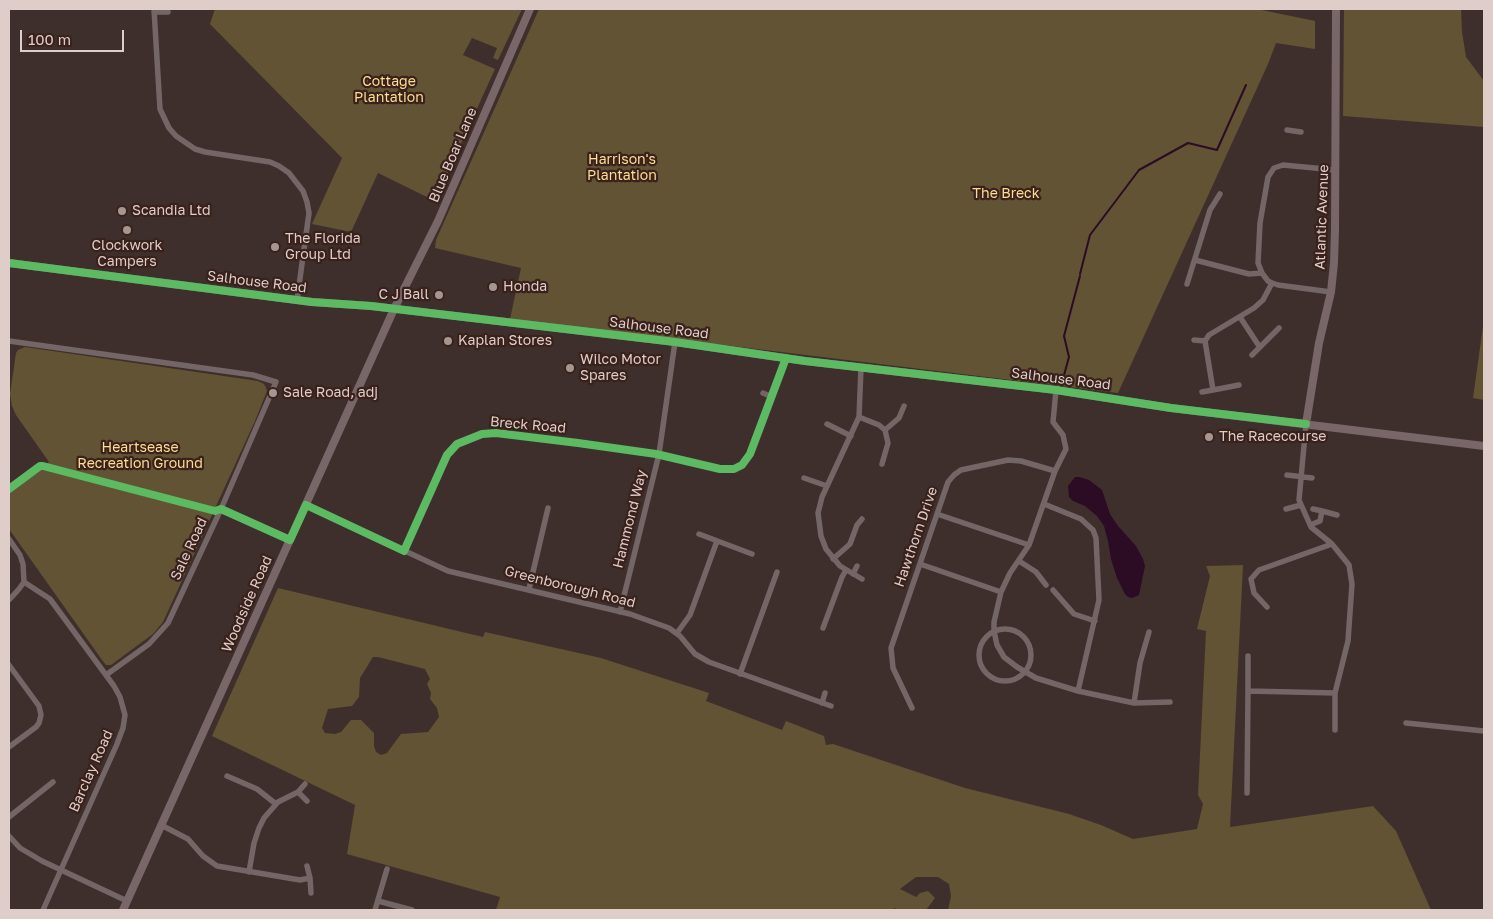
<!DOCTYPE html>
<style>
body{margin:0}
#map{position:relative;width:1493px;height:919px;overflow:hidden;background:#3e2f2c;font-family:"Golos Text",sans-serif}
canvas{display:block}
.frame{position:absolute;inset:0;border:10px solid #decdc9;pointer-events:none}
.scale{position:absolute;left:20px;top:30px;width:104px;height:22px;box-sizing:border-box;border:2px solid #decdc9;border-top:0;padding-left:6px;font-size:15px;line-height:18px;white-space:nowrap;color:#decdc9;-webkit-text-stroke:4px #3a211b;paint-order:stroke}
</style>
<div id="map">
<canvas width="1493" height="919"></canvas>
<div class="frame"></div>
<div class="scale">100 m</div>
</div>
<script>
const ctx = document.querySelector('canvas').getContext('2d');
ctx.lineJoin = 'round';
function paint(path, color) {
  ctx.fillStyle = color;
  ctx.fill(path, 'evenodd');
}
function toPath(rows) {
  const path = new Path2D();
  for (const r of rows) {
    if (r.length === 3) {
      path.moveTo(r[0] + r[2], r[1]);
      path.arc(r[0], r[1], r[2], 0, 2 * Math.PI);
      continue;
    }
    path.moveTo(r[0], r[1]);
    for (let i = 2; i < r.length; i += 2) path.lineTo(r[i], r[i + 1]);
  }
  return path;
}
function trace(path, color, width, dash) {
  ctx.strokeStyle = color;
  ctx.lineWidth = width;
  ctx.lineCap = dash ? 'butt' : 'round';
  ctx.setLineDash(dash || []);
  ctx.stroke(path);
}
function label(font, color, halo, rows, align = 'center') {
  ctx.font = font + ' "Golos Text",sans-serif';
  ctx.lineWidth = 4.5;
  ctx.setLineDash([]);
  ctx.textBaseline = 'middle';
  ctx.strokeStyle = halo;
  ctx.fillStyle = color;
  for (const [text, x, y, turn = 0] of rows) {
    ctx.save();
    ctx.translate(x, y);
    ctx.rotate((+turn || 0) * Math.PI / 180);
    ctx.textAlign = isNaN(turn) ? turn : align;
    if (halo) ctx.strokeText(text, 0, 0);
    ctx.fillText(text, 0, 0);
    ctx.restore();
  }
}
paint(toPath([
 [215,9,522,9,498,60,493,58,497,48,472,38,463,55,495,69,435,201,378,173,351,232,312,224,342,158,210,24],
 [539,9,1257,9,1315,21,1315,49,1276,43,1268,64,1118,393,510,319,521,268,435,248,436,240],
 [1344,9,1461,9,1462,32,1466,57,1484,81,1484,127,1343,116],
 [1484,319,1484,400,1473,398],
 [25,347,258,381,264,384,266,388,267,391,255,421,163,622,153,634,111,665,106,665,102,660,9,529,9,493,49,462,16,415,12,406,10,394,16,353,18,350],
 [1243,565,1230,827,1373,806,1396,831,1431,910,948,910,951,896,949,884,938,877,916,877,900,889,916,897,920,893,928,891,935,898,926,910,898,910,894,908,893,910,496,910,500,897,347,854,355,805,212,736,278,588,483,637,485,632,601,658,709,693,706,701,782,730,786,721,824,736,826,745,833,744,965,788,1069,814,1101,825,1133,839,1197,829,1203,804,1198,795,1206,631,1197,629,1210,576,1206,566],
 [373,657,378,657,425,669,430,679,427,684,431,693,430,699,437,708,439,717,428,732,401,734,387,753,381,755,376,752,374,746,374,733,361,720,351,720,341,732,335,734,325,733,322,728,328,709,352,706,359,697,360,678]
]), '#615334');
paint(toPath([
 [1075,477,1079,477,1089,480,1102,490,1110,514,1118,526,1136,546,1143,559,1145,566,1139,595,1132,598,1128,597,1125,594,1117,578,1111,559,1108,541,1104,526,1097,516,1085,506,1073,501,1069,497,1068,486]
]), '#2c0b24');
trace(toPath([
 [1080,274,1090,235,1139,170,1188,143,1217,150,1246,85],
 [1061,386,1069,357,1064,336,1080,276]
]), '#2c0b24', 2);
trace(toPath([
 [154,9,160,109,169,128,176,136,195,149,205,152,270,162,279,166,289,173,303,191,307,202,309,213,297,300],
 [154,12,168,12],
 [1287,130,1301,132],
 [1195,260,1249,274,1262,273],
 [1187,284,1210,210,1220,194],
 [1331,292,1278,285,1272,283,1268,281,1262,273,1258,263,1260,223,1268,177,1274,168,1283,165,1336,170],
 [1240,317,1259,346],
 [1194,340,1205,341],
 [9,341,253,375,276,382,221,509,168,623,149,644,106,675],
 [1252,355,1279,328],
 [861,368,859,417,822,497,818,513,821,536,826,549,840,566,862,579],
 [1239,385,1213,390,1205,341,1209,335,1254,308,1263,300,1272,283],
 [1056,390,1053,422,1063,435,1066,449,1055,471,1029,545,1010,573,1001,592,994,622,994,631,997,645,1004,657,1017,667,1036,678,1078,691,1134,703,1170,702],
 [1202,392,1213,390],
 [763,393,772,397],
 [859,417,879,425,885,430,888,443,882,464],
 [827,424,851,436],
 [1306,424,1299,500,1311,527,1332,544,1349,565,1352,584,1348,641,1335,693,1335,730],
 [885,430,899,418,904,406],
 [1287,475,1312,478],
 [804,478,827,486],
 [1044,504,1081,519,1093,530,1096,538,1099,600,1078,691],
 [306,505,448,571,630,614,669,628,680,636,695,654,709,662,831,706],
 [221,509,290,540],
 [1286,509,1301,505],
 [1322,511,1337,515],
 [937,514,1029,545],
 [1310,525,1320,521,1322,511,1313,509],
 [699,534,752,554],
 [9,539,20,555,23,564,24,582,19,589,9,600],
 [404,551,447,455,457,444,482,434,496,433,656,454,728,470,742,465,750,454,776,387],
 [833,559,850,544,857,525,862,519],
 [1019,561,1036,572,1046,585],
 [920,564,1001,592],
 [853,574,857,566],
 [24,582,50,599,114,686,120,697,125,715,123,728,117,744,43,910],
 [529,589,548,508],
 [1053,590,1074,614,1095,621],
 [1267,607,1254,593,1251,579,1259,570,1332,544],
 [620,612,659,454,675,342],
 [823,628,842,577,846,570],
 [1005,655,26],
 [677,633,690,615,717,541],
 [1248,656,1248,691,1335,693],
 [9,665,39,706,41,715,39,723,36,727,9,747],
 [740,674,777,572],
 [822,703,825,693],
 [1134,703,1140,663,1149,632],
 [912,708,893,668,891,648,948,482,954,475,961,470,1008,460,1021,461,1055,471],
 [1406,723,1484,731],
 [227,776,257,789,276,804],
 [298,792,307,801],
 [1247,793,1248,691],
 [9,817,53,782],
 [161,825,188,839,203,856,217,866,300,880,310,878,311,893],
 [9,836,20,848,42,861,127,901],
 [307,866,310,878],
 [249,872,254,843,259,828,264,818,278,802,298,792,305,784],
 [378,901,412,910],
 [375,910,387,869]
]), '#746567', 5.5);
trace(toPath([
 [9,263,312,302,371,306,675,342,805,361,1056,390,1171,408,1484,446],
 [1306,424,1319,343,1331,292,1334,263,1335,230,1336,9],
 [123,910,394,309,438,221,530,9]
]), '#796668', 8);
trace(toPath([
 [9,263,312,302,371,306,675,342,805,361,1056,390,1171,408,1306,424],
 [9,489,40,466,43,466,215,511,221,509,290,540,306,505,404,551,447,455,457,444,482,434,496,433,578,443,656,454,720,469,734,469,742,465,750,454,786,358]
]), '#5cba63', 8);
for (const [x, y, r, color] of [
 [122,211,5,"#a69692"],
 [127,230,5,"#a69692"],
 [275,247,5,"#a69692"],
 [493,287,5,"#a69692"],
 [439,295,5,"#a69692"],
 [448,341,5,"#a69692"],
 [570,368,5,"#a69692"],
 [273,393,5,"#a69692"],
 [1209,437,5,"#a69692"]
]) {
  const dot = new Path2D();
  dot.arc(x, y, r, 0, 2 * Math.PI);
  ctx.fillStyle = color;
  ctx.fill(dot);
  trace(dot, '#3a211b', 2);
}
label('14px', '#fade92', '#3a211b', [
 ["Cottage",389,82],
 ["Plantation",389,98],
 ["Harrison's",622,160],
 ["Plantation",622,176],
 ["The Breck",1006,194],
 ["Heartsease",140,448],
 ["Recreation Ground",140,464]
]);
label('14px', '#decdc9', '#3a211b', [
 ["Blue Boar Lane",453,155,-67],
 ["Atlantic Avenue",1322,217,-88],
 ["Salhouse Road",257,282,7],
 ["Salhouse Road",659,328,7],
 ["Salhouse Road",1061,379,7],
 ["Breck Road",528,425,5],
 ["Hammond Way",630,519,-76],
 ["Hawthorn Drive",916,537,-71],
 ["Sale Road",189,549,-65],
 ["Greenborough Road",570,587,14],
 ["Woodside Road",247,604,-66],
 ["Barclay Road",91,771,-66]
]);
label('14px', '#decdc9', '#3a211b', [
 ["Scandia Ltd",132,211],
 ["The Florida",285,239],
 ["Group Ltd",285,255],
 ["Clockwork",127,246,"center"],
 ["Campers",127,262,"center"],
 ["Honda",503,287],
 ["C J Ball",429,295,"right"],
 ["Kaplan Stores",458,341],
 ["Wilco Motor",580,360],
 ["Spares",580,376],
 ["Sale Road, adj",283,393],
 ["The Racecourse",1219,437]
], 'left');
</script>
